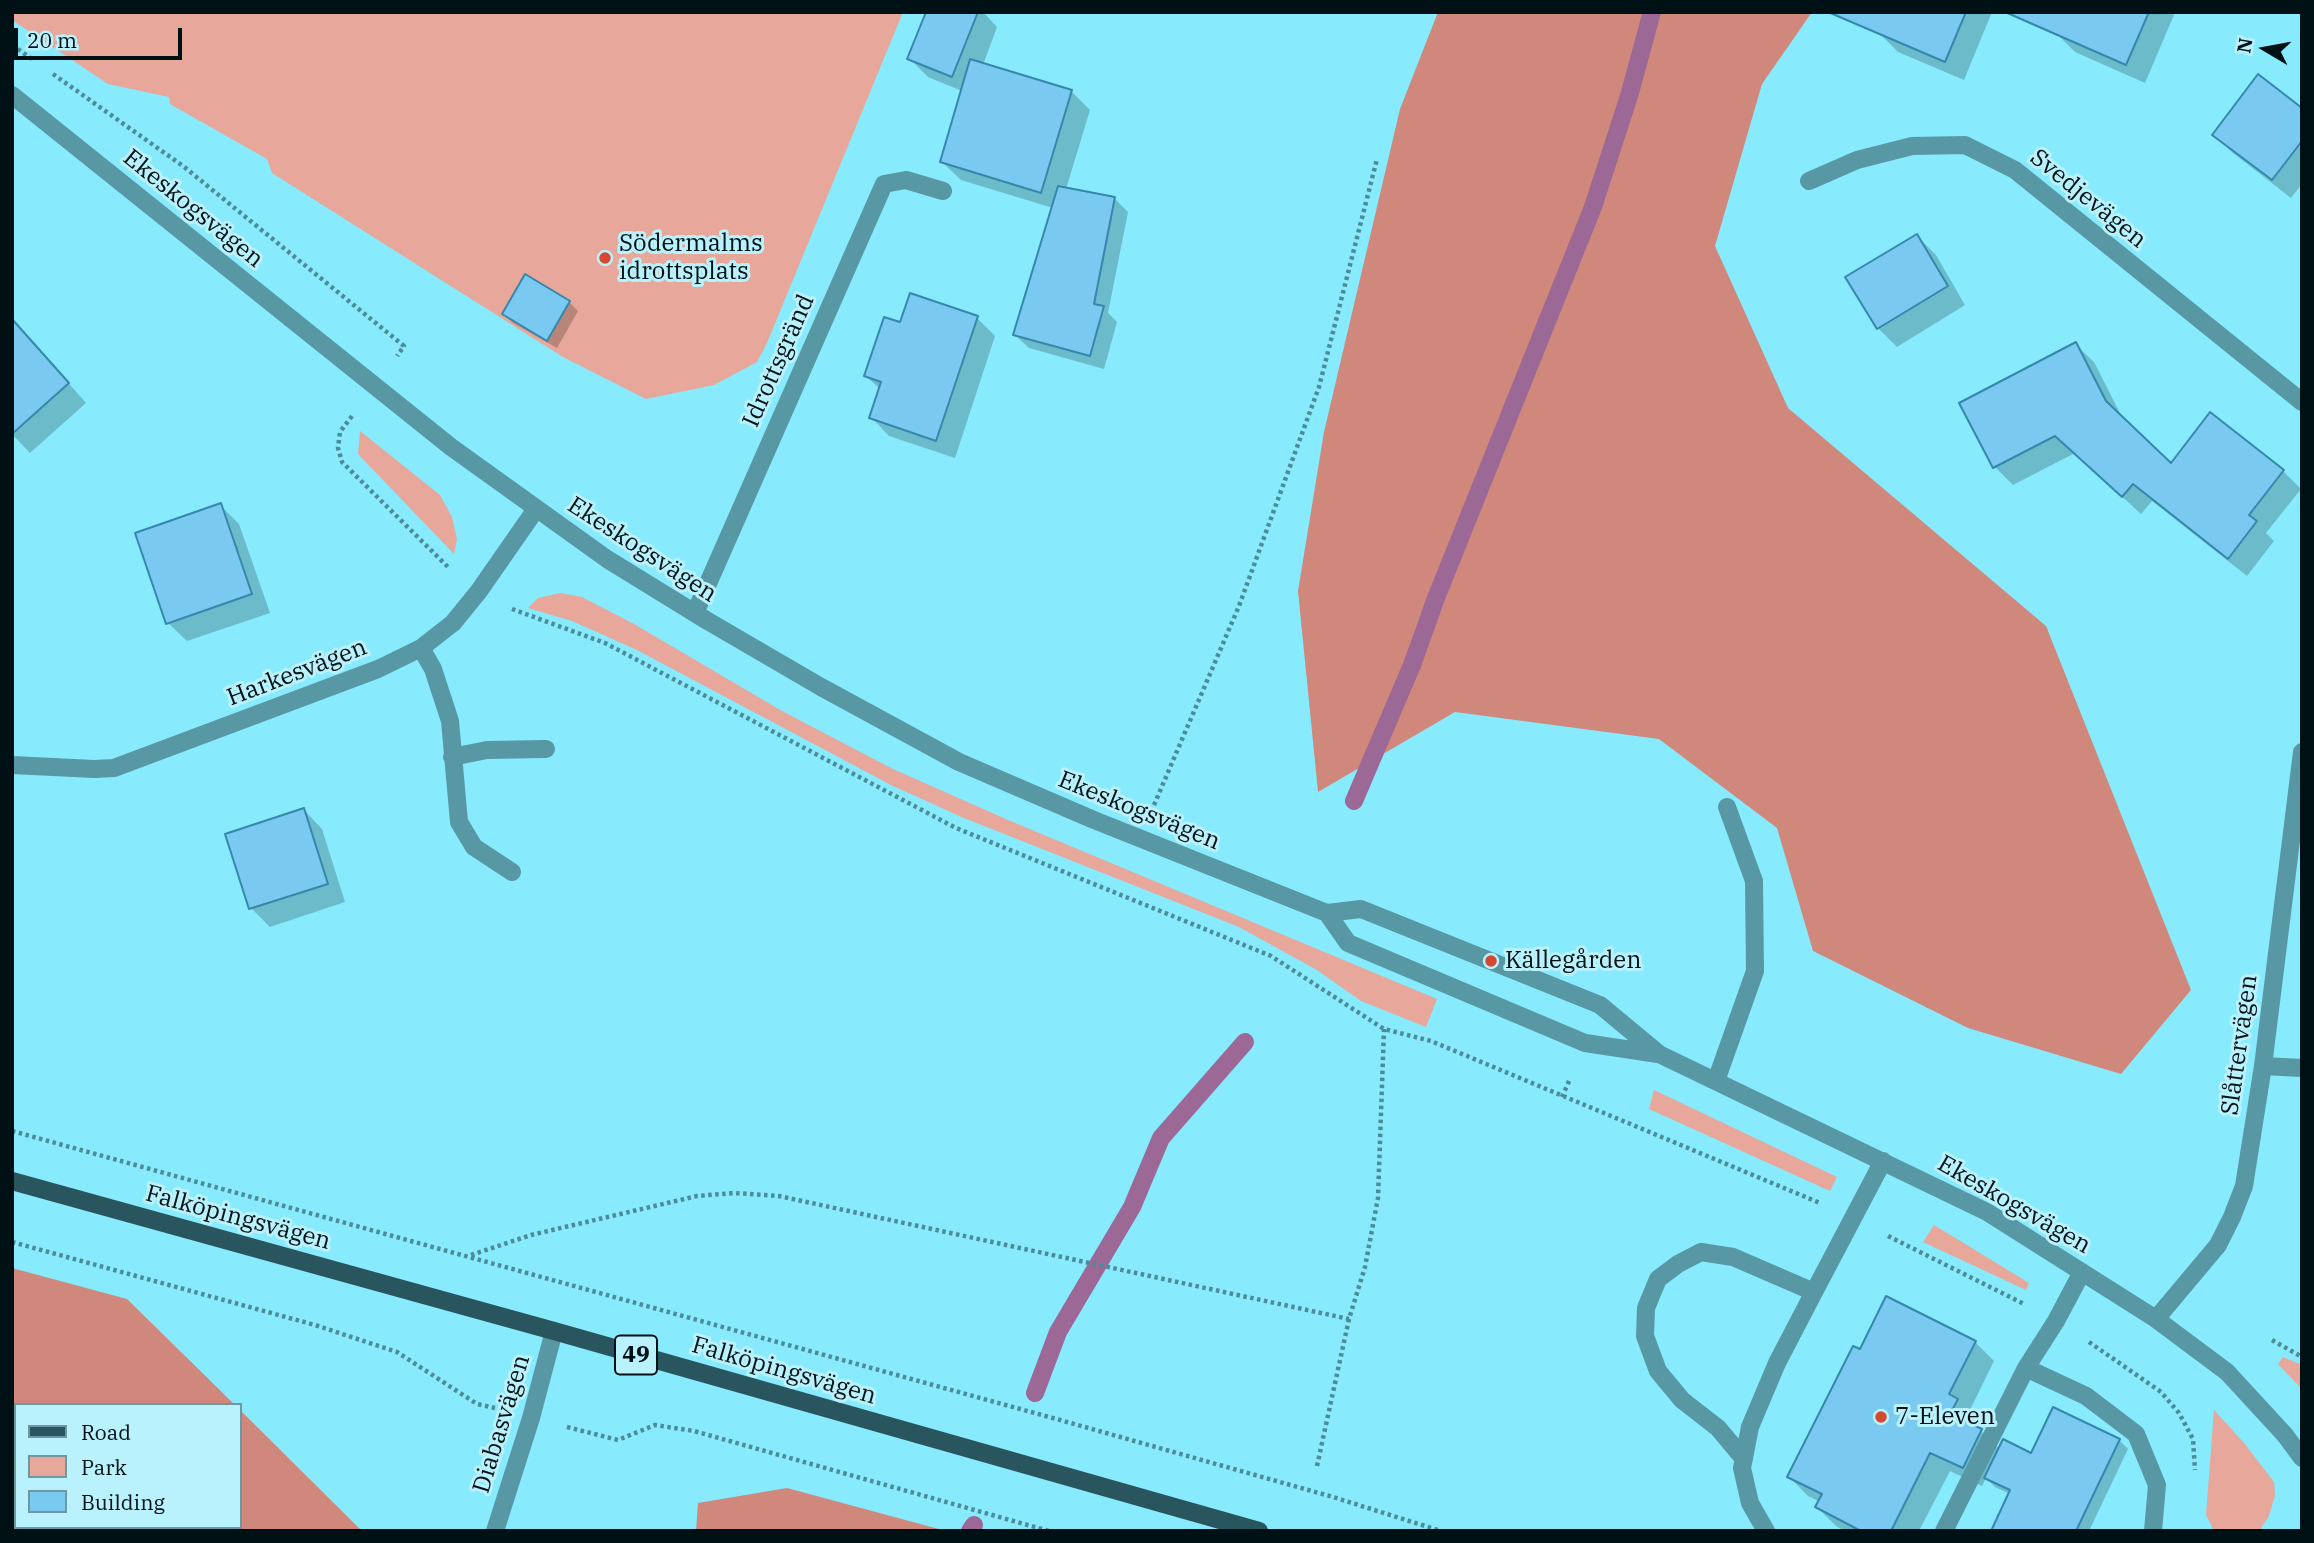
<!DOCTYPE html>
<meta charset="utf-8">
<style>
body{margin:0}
#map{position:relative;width:2314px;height:1543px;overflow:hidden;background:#87eafd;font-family:"IBM Plex Serif",serif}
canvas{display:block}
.frame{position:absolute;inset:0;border:14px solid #001115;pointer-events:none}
.legend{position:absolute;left:14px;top:1403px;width:228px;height:126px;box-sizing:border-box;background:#b9f1fc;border:2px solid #6f97a0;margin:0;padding:9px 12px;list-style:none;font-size:21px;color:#001115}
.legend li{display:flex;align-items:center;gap:14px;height:35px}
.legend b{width:35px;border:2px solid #6f97a0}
.north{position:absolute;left:2230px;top:14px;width:70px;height:70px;-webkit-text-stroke:5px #b9f1fc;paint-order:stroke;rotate:280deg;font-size:19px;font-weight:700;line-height:28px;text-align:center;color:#001115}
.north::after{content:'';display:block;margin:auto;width:24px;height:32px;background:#001115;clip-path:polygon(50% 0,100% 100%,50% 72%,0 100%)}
.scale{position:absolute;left:14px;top:28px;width:168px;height:32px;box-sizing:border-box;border:4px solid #001115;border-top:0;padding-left:9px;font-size:21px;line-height:24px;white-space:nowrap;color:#001115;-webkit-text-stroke:5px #b9f1fc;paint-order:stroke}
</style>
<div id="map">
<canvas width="2314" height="1543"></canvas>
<div class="frame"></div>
<ul class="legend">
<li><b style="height:9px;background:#29565e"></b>Road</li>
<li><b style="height:19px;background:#e7a79a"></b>Park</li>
<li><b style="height:19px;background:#7ac9f1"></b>Building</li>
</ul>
<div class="north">N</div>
<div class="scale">20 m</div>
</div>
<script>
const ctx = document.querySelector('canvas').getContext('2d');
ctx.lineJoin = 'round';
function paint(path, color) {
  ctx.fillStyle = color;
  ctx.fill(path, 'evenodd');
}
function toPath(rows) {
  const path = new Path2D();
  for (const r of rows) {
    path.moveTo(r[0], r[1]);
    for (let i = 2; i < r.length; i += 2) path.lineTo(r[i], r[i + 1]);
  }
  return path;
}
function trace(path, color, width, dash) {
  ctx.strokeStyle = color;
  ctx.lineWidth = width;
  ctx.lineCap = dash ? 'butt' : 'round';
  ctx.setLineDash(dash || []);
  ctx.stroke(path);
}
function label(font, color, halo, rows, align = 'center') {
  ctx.font = font + ' "IBM Plex Serif",serif';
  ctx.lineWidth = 6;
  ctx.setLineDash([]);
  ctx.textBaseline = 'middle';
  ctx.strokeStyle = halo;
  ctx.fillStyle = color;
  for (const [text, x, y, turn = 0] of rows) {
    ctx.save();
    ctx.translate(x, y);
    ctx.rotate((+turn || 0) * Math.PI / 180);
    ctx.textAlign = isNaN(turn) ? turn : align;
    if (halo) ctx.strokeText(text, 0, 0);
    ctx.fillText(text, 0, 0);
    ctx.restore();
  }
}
paint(toPath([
 [12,12,903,12,767,343,757,362,714,385,646,399,563,357,272,173,267,159,170,104,169,97,108,84,12,20],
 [360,431,440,495,452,517,457,539,454,554,358,454],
 [560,593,582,597,634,624,782,711,893,769,1008,820,1437,999,1426,1027,1361,1001,1317,970,1239,927,964,818,891,785,637,650,572,621,528,608,538,598],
 [1654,1090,1837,1177,1830,1191,1649,1109],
 [1934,1225,2029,1283,2026,1290,1923,1242],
 [2283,1357,2302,1365,2302,1389,2278,1364],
 [2214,1410,2244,1443,2274,1482,2275,1495,2269,1516,2259,1531,2214,1531,2206,1515]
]), '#e7a79a');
paint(toPath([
 [1438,12,1812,12,1762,84,1715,246,1788,408,2046,626,2191,990,2121,1074,1968,1028,1813,951,1777,828,1659,739,1455,712,1318,792,1298,591,1324,432,1400,109],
 [12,1268,127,1299,235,1405,16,1405,16,1527,240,1527,240,1410,362,1531,12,1531],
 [787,1488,946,1531,696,1531,698,1503]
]), '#cf887b');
paint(toPath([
 [928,12,983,12,997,27,983,65,1071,91,1090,110,1066,189,1115,199,1128,212,1108,313,1117,322,1104,369,1029,348,1015,335,1053,208,961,180,942,162,962,91,928,77,909,58],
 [1888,12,1992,12,1964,80,1898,52,1879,33],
 [2065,12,2171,12,2174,15,2145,83,2075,52,2056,33],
 [2302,110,2302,184,2291,198,2233,153,2214,134],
 [1917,236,1936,255,1965,305,1897,347,1878,328,1848,278],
 [569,302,578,311,557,348,513,323,504,314],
 [977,318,995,336,955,458,889,436,871,417,880,389,866,376,902,325],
 [12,319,86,403,30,453,12,434],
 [2076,345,2094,362,2123,419,2172,465,2211,414,2283,471,2301,489,2266,533,2274,541,2247,576,2152,501,2141,514,2075,453,2013,485,1995,467,1962,404],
 [220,505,239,524,270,613,187,641,168,623],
 [304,810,322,829,345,902,270,927,251,908],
 [1975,1342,1994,1361,1969,1412,1976,1419,1972,1426,1981,1431,2000,1449,2032,1455,2119,1440,2128,1449,2089,1531,1993,1531,2010,1494,1995,1487,1986,1478,1982,1486,1950,1471,1919,1531,1845,1531,1836,1526,1817,1507,1820,1502,1808,1496,1789,1477,1861,1351]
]), '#0003');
trace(toPath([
 [1354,801,1412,665,1436,598,1593,207,1629,96,1652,12],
 [1035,1393,1058,1332,1132,1207,1161,1138,1245,1042],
 [970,1531,974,1525]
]), '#9c6895', 18);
const building = toPath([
 [926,12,978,12,952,77,907,59,926,12],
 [1828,12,1966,12,1945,62,1828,12],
 [2005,12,2149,12,2126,65,2005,12],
 [970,59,1072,90,1041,193,940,162,970,59],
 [2258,74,2302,108,2302,141,2272,180,2212,135,2258,74],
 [1058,186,1115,197,1094,304,1104,306,1090,356,1013,335,1058,186],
 [1917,234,1948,286,1877,329,1845,277,1917,234],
 [525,274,570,301,547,341,502,314,525,274],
 [910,293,978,316,936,441,869,418,881,382,864,376,884,317,900,322,910,293],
 [12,319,69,383,12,434,12,319],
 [2076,342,2106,401,2171,463,2210,412,2284,470,2249,515,2257,521,2228,559,2133,484,2122,497,2055,436,1993,468,1959,403,2076,342],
 [221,503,252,594,166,624,135,533,221,503],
 [304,808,328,884,249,909,225,834,304,808],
 [1886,1296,1976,1341,1949,1394,1958,1399,1950,1414,1982,1429,1963,1468,1930,1453,1891,1531,1861,1531,1815,1507,1822,1494,1787,1477,1853,1346,1860,1349,1886,1296],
 [2053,1407,2120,1439,2076,1531,1991,1531,2010,1490,1984,1478,2003,1439,2031,1453,2053,1407]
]);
paint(building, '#7ac9f1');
trace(building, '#3587ac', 2);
trace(toPath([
 [12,45,32,59],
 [53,74,183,166,404,346,397,356],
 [352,416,340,432,338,448,342,462,449,568],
 [512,609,605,643,956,828,1271,956,1384,1029,1431,1041,1820,1203],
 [1154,805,1239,606,1319,387,1377,159],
 [1562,1097,1570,1079],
 [12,1131,1060,1420,1333,1497,1441,1531],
 [1888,1236,2024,1304],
 [12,1242,315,1325,397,1352,477,1404,495,1408],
 [471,1255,531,1235,697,1196,734,1193,779,1196,1349,1319],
 [2272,1340,2302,1357],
 [2089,1342,2161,1392,2179,1413,2193,1439,2195,1470],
 [567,1427,618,1440,655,1425,694,1431,1049,1531],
 [1317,1466,1349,1319,1365,1267,1378,1198,1384,1029]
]), '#4c8c98', 4.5, [3.5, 3.5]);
trace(toPath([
 [12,95,451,447,607,559,706,620,821,687,959,762,1094,820,1327,913,1361,909,1600,1005,1659,1054,1987,1212,2156,1319,2227,1372,2285,1435,2302,1458],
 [1809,181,1857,160,1912,146,1965,145,2015,170,2302,402],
 [695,613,884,184,906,180,943,191],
 [421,648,433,669,450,721,459,822,474,847,512,872],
 [452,757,487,750,546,749],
 [12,765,94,769,114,768,378,669,421,648,453,623,479,591,536,509],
 [1327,913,1348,943,1585,1043,1658,1054],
 [2263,1066,2302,1068],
 [1716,1081,1755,971,1754,881,1727,807],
 [1814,1292,1883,1161],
 [2156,1319,2218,1245,2232,1217,2244,1186,2263,1066,2302,752],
 [2026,1368,2056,1321,2082,1272],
 [1744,1459,1718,1428,1682,1400,1658,1371,1645,1336,1646,1308,1658,1279,1678,1264,1701,1252,1733,1257,1814,1292,1777,1363,1750,1427,1742,1468,1750,1503,1766,1531],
 [495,1531,531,1418,554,1331],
 [1944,1531,2026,1368,2086,1396,2136,1434,2157,1485,2153,1531]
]), '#5897a4', 18);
trace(toPath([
 [12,1181,554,1331,1259,1531]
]), '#29565e', 18);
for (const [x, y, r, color] of [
 [605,258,7,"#d54933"],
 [1491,961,7,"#d54933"],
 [1881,1417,7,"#d54933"]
]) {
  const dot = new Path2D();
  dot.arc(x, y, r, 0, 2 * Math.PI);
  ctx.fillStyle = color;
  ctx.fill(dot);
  trace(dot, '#b9f1fc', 2.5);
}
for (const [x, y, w] of [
 [636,1355,42]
]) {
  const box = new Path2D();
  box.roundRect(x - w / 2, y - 19.5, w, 39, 5);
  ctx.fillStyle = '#b9f1fc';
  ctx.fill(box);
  trace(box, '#001115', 2);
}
label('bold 23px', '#001115', null, [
 ["49",636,1355]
]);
label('24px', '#001115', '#b9f1fc', [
 ["Svedjevägen",2088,199,39],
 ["Ekeskogsvägen",193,209,39],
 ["Idrottsgränd",779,361,-66],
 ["Ekeskogsvägen",642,550,33],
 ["Harkesvägen",297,673,-21],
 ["Ekeskogsvägen",1139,811,22],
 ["Slåttervägen",2240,1045,-82],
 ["Ekeskogsvägen",2014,1205,30],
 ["Falköpingsvägen",238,1218,15],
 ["Falköpingsvägen",784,1371,16],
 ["Diabasvägen",502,1424,-73]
]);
label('24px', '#001115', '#b9f1fc', [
 ["Södermalms",619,244],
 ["idrottsplats",619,272],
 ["Källegården",1505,961],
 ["7-Eleven",1895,1417]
], 'left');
</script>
